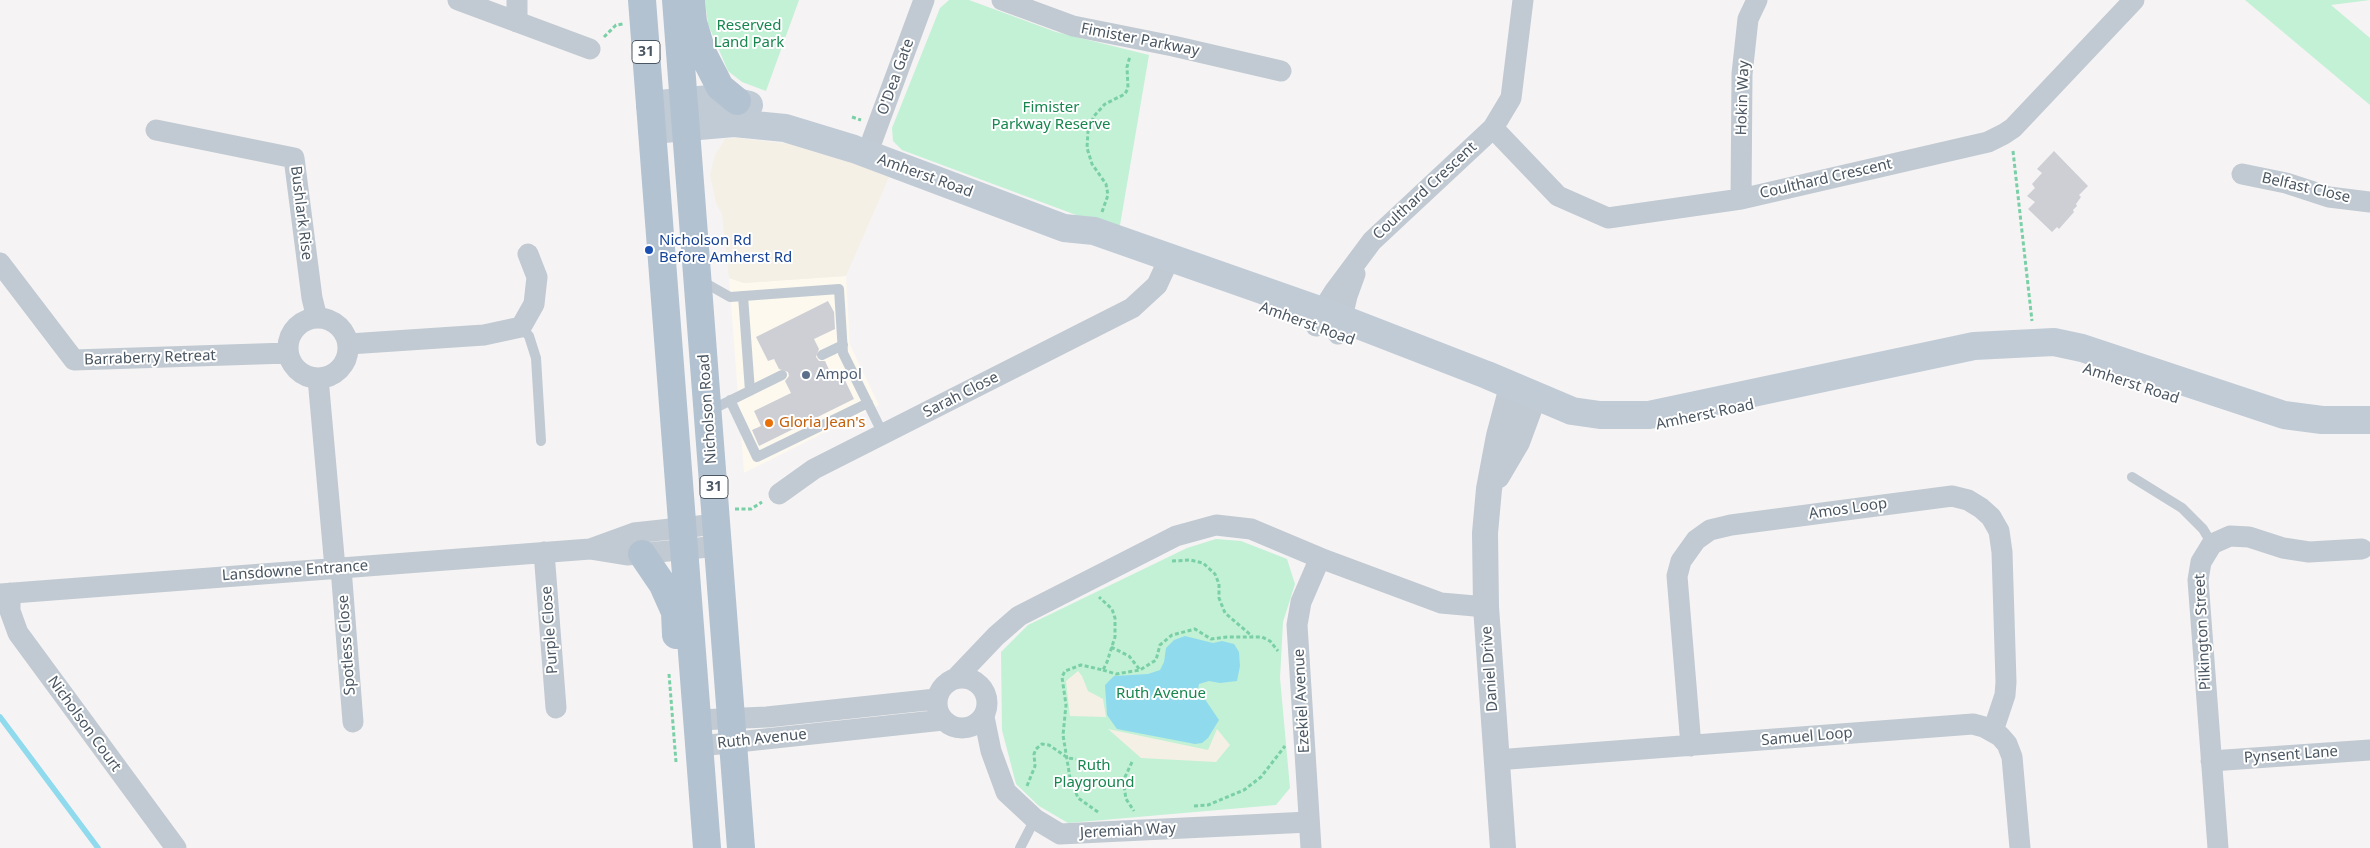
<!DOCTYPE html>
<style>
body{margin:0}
canvas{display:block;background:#f5f3f3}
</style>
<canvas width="2370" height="848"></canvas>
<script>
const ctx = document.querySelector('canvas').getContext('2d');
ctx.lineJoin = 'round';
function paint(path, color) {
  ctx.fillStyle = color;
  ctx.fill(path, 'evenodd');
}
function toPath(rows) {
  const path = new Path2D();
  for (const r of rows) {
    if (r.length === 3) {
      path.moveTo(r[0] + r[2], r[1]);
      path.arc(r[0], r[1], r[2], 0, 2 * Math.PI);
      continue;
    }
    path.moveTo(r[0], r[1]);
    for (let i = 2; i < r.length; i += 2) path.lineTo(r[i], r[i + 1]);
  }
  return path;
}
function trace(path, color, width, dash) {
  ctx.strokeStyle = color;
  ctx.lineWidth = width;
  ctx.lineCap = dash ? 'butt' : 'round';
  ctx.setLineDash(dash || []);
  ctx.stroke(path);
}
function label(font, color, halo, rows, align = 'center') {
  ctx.font = font + ' "Noto Sans",sans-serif';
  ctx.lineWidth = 4;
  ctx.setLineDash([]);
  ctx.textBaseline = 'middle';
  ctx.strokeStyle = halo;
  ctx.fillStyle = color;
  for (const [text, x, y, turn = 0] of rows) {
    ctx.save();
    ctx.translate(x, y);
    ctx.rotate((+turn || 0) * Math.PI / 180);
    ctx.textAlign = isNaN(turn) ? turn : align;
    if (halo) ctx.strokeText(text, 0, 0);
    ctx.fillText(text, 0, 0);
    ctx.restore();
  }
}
paint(toPath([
 [846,276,850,345,879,405,744,473,729,278,744,283]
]), '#fdf9ef');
paint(toPath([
 [705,0,799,0,766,91,742,82,728,71,708,24],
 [949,0,969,0,1056,32,1149,55,1119,231,902,150,893,141,892,128,940,8],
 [2245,0,2370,0,2331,5,2370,38,2370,105],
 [1216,539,1241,541,1287,559,1295,584,1283,622,1280,678,1290,788,1276,805,1068,823,1039,806,1016,784,1002,730,1001,652,1028,625,1187,548]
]), '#c3f1d5');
paint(toPath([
 [737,138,799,145,890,175,846,276,744,283,729,278,722,214,716,203,710,175,715,155,725,139],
 [1078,671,1082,676,1088,691,1103,699,1106,717,1070,716,1066,681],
 [1108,729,1208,750,1217,729,1230,745,1216,762,1141,758]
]), '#f5f0e5');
paint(toPath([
 [1185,636,1213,643,1222,641,1234,644,1239,652,1240,666,1237,681,1220,683,1209,681,1199,684,1198,689,1219,720,1208,738,1202,743,1195,744,1117,729,1107,715,1105,685,1114,676,1148,674,1160,670,1164,662,1166,648,1174,640]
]), '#90daee');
trace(toPath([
 [0,717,98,848]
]), '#90daee', 5.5);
paint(toPath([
 [2054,151,2088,186,2079,195,2081,197,2076,204,2077,206,2073,210,2074,212,2059,229,2057,227,2052,232,2028,209,2035,202,2027,196,2035,188,2032,184,2042,173,2037,169],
 [828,301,834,312,835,329,814,339,819,349,816,357,819,361,825,361,831,374,840,370,854,399,759,446,752,430,761,426,754,411,791,393,785,381,789,376,788,372,779,369,774,359,768,361,756,337]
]), '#cdcfd5');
trace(toPath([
 [604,37,616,25,623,24],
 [852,117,861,120],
 [2013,151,2032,321],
 [1102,212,1108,195,1106,184,1092,164,1087,148,1088,131,1094,116,1105,104,1125,94,1128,88,1127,67,1130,56],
 [735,509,751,509,762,502],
 [1172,561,1190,560,1203,563,1215,574,1219,584,1219,598,1225,613,1252,636],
 [1111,647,1129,656,1140,670],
 [1103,670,1116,674,1140,670,1156,660,1160,645,1172,635,1195,629,1211,639,1227,637,1262,637,1270,641,1278,651],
 [669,674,676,762],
 [1132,762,1125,777,1124,786,1126,799,1134,811],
 [1027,786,1035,766,1034,754,1036,749,1042,744,1049,745,1068,758,1076,759],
 [1194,806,1208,805,1244,790,1261,777,1285,746],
 [1098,812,1078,798,1070,778,1063,735,1066,705,1062,677,1065,671,1081,665,1103,670,1107,662,1115,637,1115,618,1112,609,1099,597]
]), '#7ad0a6', 3, [4, 2.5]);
trace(toPath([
 [700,280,730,297,839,289,843,353,883,434],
 [743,296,750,391],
 [521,327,529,336,536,358,541,441],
 [822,355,843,345],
 [730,400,757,457,868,403],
 [709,411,782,375],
 [2132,477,2182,508,2203,529,2212,544],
 [1020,848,1035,819]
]), '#c1cad2', 10);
trace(toPath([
 [458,0,590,49],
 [517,0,517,22],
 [1002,0,1073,26,1173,46,1281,71],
 [1493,128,1558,196,1608,218,1741,199,1988,142,2004,134,2013,128,2134,0],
 [156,130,294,158,312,298,317,318],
 [867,154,924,0],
 [2242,174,2286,183,2329,197,2370,202],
 [1741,199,1742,74,1748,19,1757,0],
 [0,263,74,360,288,353],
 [318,348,30],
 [1316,326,1322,311,1334,292,1372,241,1493,128,1511,98,1523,0],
 [1338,334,1347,296,1355,274],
 [349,344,484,335,521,327,534,304,537,277,528,254],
 [318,378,335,568],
 [779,494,814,469,1132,308,1157,285,1169,259],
 [590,549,634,533,717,524],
 [544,552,556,708],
 [341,568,353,722],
 [10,593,10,611,18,633,176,848],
 [0,594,590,549,627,555,719,546],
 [962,703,25],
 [955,679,996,636,1019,616,1176,536,1216,525,1251,529,1320,558,1441,603,1486,607],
 [984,717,991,751,1006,792,1035,819,1060,834,1309,822],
 [698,720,767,717,936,699],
 [700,746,943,720],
 [1691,746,1677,576,1681,561,1696,540,1710,530,1731,525,1952,496,1968,500,1981,508,1991,517,1999,531,2002,552,2006,682,2005,695,1993,731],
 [1496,760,1973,724,1984,727,2000,736,2007,744,2012,757,2020,848],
 [2211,761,2370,750],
 [1311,848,1297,625,1301,602,1320,558],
 [2218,848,2198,580,2201,562,2212,544,2230,536,2249,537,2283,548,2309,552,2362,549]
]), '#c1cad2', 21);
trace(toPath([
 [1497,476,1517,442,1534,396],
 [1503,848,1486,607,1485,533,1489,489,1499,436,1512,387]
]), '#c1cad2', 26);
trace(toPath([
 [650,105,719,98,749,105],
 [652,130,734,123,785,128,854,149,1064,228,1094,231,1322,311,1487,375,1572,411,1600,415,1649,415,1974,346,2054,342,2082,348,2284,415,2322,420,2370,420]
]), '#c1cbd6', 28);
trace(toPath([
 [642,0,707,848],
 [676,0,741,848],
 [691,1,693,22,702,52,720,87,737,101],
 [642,554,663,585,675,612,676,635]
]), '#b3c2d1', 28);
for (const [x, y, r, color] of [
 [649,250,5,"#1a4fb4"],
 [806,375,5,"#5c6f8a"],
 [769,423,5,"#e8710a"]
]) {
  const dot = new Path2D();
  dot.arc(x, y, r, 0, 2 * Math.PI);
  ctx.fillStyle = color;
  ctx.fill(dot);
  trace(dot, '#fff', 2);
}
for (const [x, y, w] of [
 [646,52,28],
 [714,487,28]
]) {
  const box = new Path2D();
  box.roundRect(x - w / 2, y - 11.5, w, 23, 4);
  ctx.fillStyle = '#fff';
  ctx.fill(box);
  trace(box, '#4a5661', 1);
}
label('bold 14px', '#4a5661', null, [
 ["31",646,52],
 ["31",714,487]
]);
label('15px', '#17864f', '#fff', [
 ["Reserved",749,26],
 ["Land Park",749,43],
 ["Fimister",1051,108],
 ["Parkway Reserve",1051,125],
 ["Ruth Avenue",1161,694],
 ["Ruth",1094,766],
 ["Playground",1094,783]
]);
label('15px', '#4a5661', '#fff', [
 ["Fimister Parkway",1140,40,11],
 ["O'Dea Gate",896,77,-70],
 ["Hokin Way",1743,98,-88],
 ["Amherst Road",925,176,20],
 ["Coulthard Crescent",1826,179,-13],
 ["Belfast Close",2306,188,13],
 ["Coulthard Crescent",1425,191,-43],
 ["Bushlark Rise",301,213,83],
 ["Amherst Road",1307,324,20],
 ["Barraberry Retreat",150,358,-2],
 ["Amherst Road",2131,384,18],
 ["Sarah Close",961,395,-27],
 ["Nicholson Road",708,409,-94],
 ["Amherst Road",1705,415,-12],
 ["Amos Loop",1848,509,-8],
 ["Lansdowne Entrance",295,571,-4],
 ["Purple Close",550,630,-94],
 ["Pilkington Street",2203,632,-93],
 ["Spotless Close",347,645,-94],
 ["Daniel Drive",1490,669,-94],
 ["Ezekiel Avenue",1302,701,-93],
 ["Nicholson Court",84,724,54],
 ["Samuel Loop",1807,737,-5],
 ["Ruth Avenue",762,739,-6],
 ["Pynsent Lane",2291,755,-4],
 ["Jeremiah Way",1128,831,-3]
]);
label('15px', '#164399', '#fff', [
 ["Nicholson Rd",659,241],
 ["Before Amherst Rd",659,258]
], 'left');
label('15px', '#4e5e75', '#fff', [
 ["Ampol",816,375]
], 'left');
label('15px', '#c56008', '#fff', [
 ["Gloria Jean's",779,423]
], 'left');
</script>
